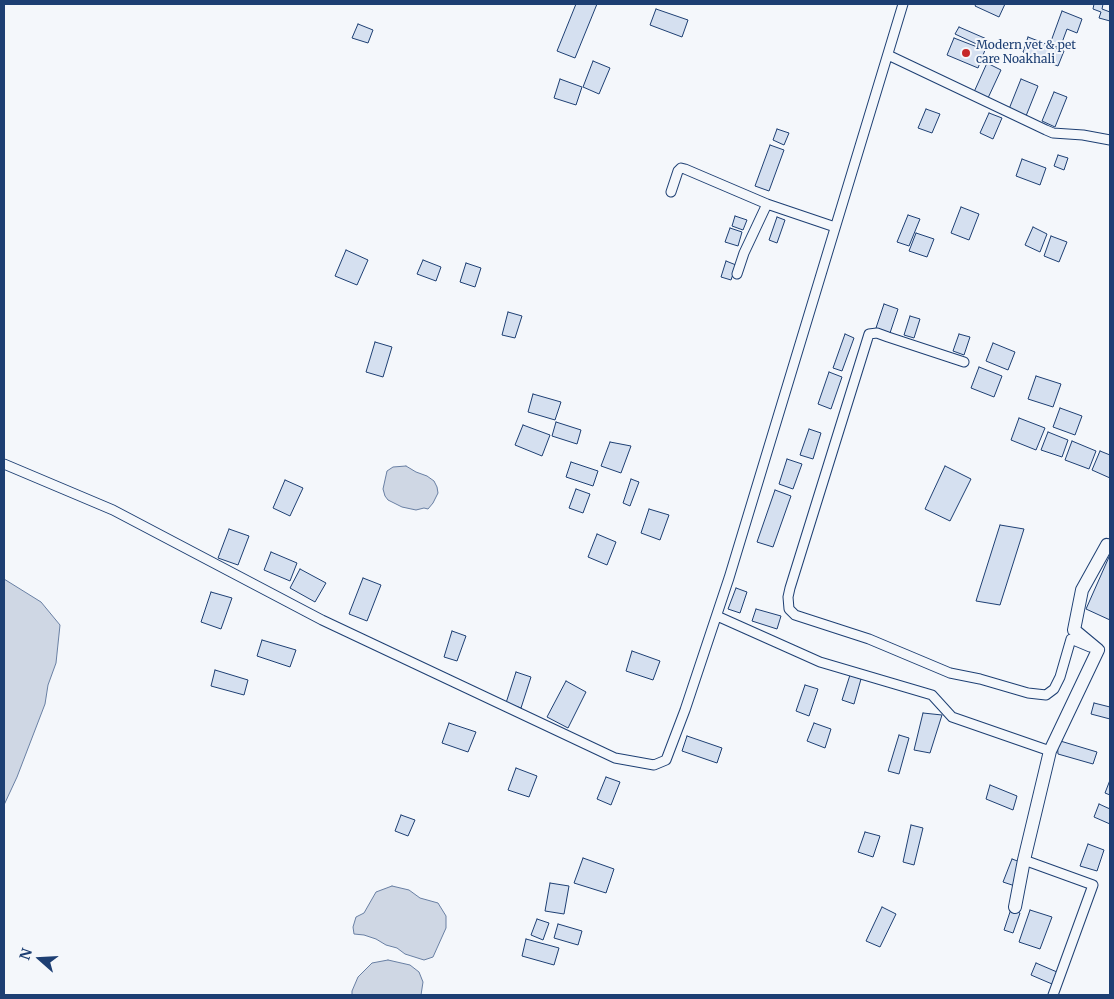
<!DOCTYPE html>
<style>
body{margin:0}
#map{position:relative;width:1114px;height:999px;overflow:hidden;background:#f4f7fb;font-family:Merriweather,serif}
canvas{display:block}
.frame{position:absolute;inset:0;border:5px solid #1d3f73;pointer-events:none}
.north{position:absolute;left:15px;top:934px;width:50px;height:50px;-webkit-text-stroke:4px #f4f7fb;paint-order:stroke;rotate:289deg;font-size:14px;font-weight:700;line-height:20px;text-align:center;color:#1d3f73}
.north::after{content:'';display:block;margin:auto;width:18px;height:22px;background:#1d3f73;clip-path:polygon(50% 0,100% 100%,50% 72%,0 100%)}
</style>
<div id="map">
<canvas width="1114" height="999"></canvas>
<div class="frame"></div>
<div class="north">N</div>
</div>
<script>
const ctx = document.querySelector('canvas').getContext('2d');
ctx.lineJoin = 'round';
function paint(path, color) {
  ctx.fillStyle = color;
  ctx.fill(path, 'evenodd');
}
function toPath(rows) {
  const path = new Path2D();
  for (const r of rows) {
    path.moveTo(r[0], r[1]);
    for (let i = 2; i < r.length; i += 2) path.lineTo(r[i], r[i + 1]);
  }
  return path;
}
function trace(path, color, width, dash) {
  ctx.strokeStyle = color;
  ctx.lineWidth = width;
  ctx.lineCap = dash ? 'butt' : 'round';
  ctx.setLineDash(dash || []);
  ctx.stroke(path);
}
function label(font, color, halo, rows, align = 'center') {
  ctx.font = font + ' Merriweather,serif';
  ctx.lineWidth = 4;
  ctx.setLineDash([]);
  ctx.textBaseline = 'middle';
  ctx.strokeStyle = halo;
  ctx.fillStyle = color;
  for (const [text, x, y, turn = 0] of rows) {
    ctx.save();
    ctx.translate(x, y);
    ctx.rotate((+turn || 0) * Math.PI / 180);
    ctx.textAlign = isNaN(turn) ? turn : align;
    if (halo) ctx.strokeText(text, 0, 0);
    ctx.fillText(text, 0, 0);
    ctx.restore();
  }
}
const water = toPath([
 [406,466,416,472,427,476,434,481,437,487,438,493,433,503,428,509,424,508,416,510,402,507,388,500,385,496,383,489,387,471,393,467,406,466],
 [4,579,41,602,60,625,56,663,48,685,45,704,17,777,4,805,4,579],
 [392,886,409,890,420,898,438,903,446,916,446,928,433,957,424,960,405,954,397,948,386,945,376,939,364,935,354,934,353,927,356,917,364,913,376,892,392,886],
 [388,960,410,965,419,972,423,982,421,995,352,995,352,991,358,977,372,963,388,960]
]);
paint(water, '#cfd7e4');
trace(water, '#687fa3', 1);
const building = toPath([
 [576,4,597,4,575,58,557,51,576,4],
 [976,4,1005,4,999,17,975,6,976,4],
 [1094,4,1103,4,1102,9,1110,12,1110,21,1099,18,1101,12,1093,9,1094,4],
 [656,9,688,20,682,37,650,25,656,9],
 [1062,11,1082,19,1077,33,1067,29,1060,48,1050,44,1062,11],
 [358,24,373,30,368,43,352,38,358,24],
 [959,27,989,40,985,48,955,34,959,27],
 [1028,37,1064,51,1058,66,1023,52,1028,37],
 [954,38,985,50,978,68,947,55,954,38],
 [593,61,610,68,599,94,583,87,593,61],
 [987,63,1001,70,988,98,974,92,987,63],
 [560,79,582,87,576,105,554,98,560,79],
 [1021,79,1038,86,1026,116,1009,109,1021,79],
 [1054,92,1067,97,1055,127,1042,121,1054,92],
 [926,109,940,114,932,133,918,128,926,109],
 [989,113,1002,118,993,139,980,133,989,113],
 [777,129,789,133,784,145,773,140,777,129],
 [770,145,784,150,769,191,755,186,770,145],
 [1058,155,1068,158,1064,170,1054,166,1058,155],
 [1022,159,1046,168,1040,185,1016,176,1022,159],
 [961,207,979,214,969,240,951,233,961,207],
 [908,215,920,219,909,246,897,242,908,215],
 [735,216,747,220,743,230,732,226,735,216],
 [777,217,785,220,777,243,769,240,777,217],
 [1033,227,1047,234,1040,252,1025,245,1033,227],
 [730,228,742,232,738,246,725,242,730,228],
 [916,233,934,239,927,257,909,251,916,233],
 [1051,236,1067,242,1059,262,1044,256,1051,236],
 [346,250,368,260,357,285,335,276,346,250],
 [423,260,441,267,436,281,417,274,423,260],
 [726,261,736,265,731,280,721,277,726,261],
 [466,263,481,268,475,287,460,282,466,263],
 [884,304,898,309,890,333,876,328,884,304],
 [508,312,522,316,515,338,502,335,508,312],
 [910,316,920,319,914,338,904,335,910,316],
 [845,334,854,338,842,371,833,368,845,334],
 [959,334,970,337,964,355,953,351,959,334],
 [375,342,392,347,383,377,366,372,375,342],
 [993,343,1015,352,1008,370,986,361,993,343],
 [979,367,1002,376,994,397,971,388,979,367],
 [829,372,842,377,831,409,818,404,829,372],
 [1036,376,1061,384,1053,407,1028,399,1036,376],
 [533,394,561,402,555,420,528,412,533,394],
 [1060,408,1082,416,1075,435,1053,427,1060,408],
 [1019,418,1045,428,1036,450,1011,440,1019,418],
 [556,422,581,430,577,444,552,436,556,422],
 [523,425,550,435,542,456,515,445,523,425],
 [809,429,821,433,813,459,800,455,809,429],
 [1048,432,1068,440,1062,457,1041,450,1048,432],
 [1072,441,1096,451,1089,469,1065,460,1072,441],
 [610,442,631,446,621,473,601,466,610,442],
 [1100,451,1110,455,1110,478,1092,470,1100,451],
 [787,459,802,464,793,489,779,484,787,459],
 [571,462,598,471,593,486,566,477,571,462],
 [945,466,971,479,950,521,925,509,945,466],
 [631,479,639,482,630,506,623,503,631,479],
 [285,480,303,488,290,516,273,508,285,480],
 [576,489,590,494,583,513,569,508,576,489],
 [775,490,791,496,773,547,757,542,775,490],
 [649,509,669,515,660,540,641,533,649,509],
 [1000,525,1024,529,1000,605,976,601,1000,525],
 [229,529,249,536,238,565,218,558,229,529],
 [597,534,616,542,607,565,588,557,597,534],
 [271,552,297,563,290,581,264,570,271,552],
 [1109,557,1110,557,1110,620,1086,609,1109,557],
 [300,569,326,583,315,602,290,588,300,569],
 [363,578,381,585,367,621,349,614,363,578],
 [736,588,747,592,740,613,728,609,736,588],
 [211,592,232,598,221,629,201,622,211,592],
 [756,609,781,616,777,629,752,621,756,609],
 [452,631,466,636,457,661,444,657,452,631],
 [262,640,296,650,290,667,257,656,262,640],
 [632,651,660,661,653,680,626,671,632,651],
 [215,670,248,680,244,695,211,686,215,670],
 [516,672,531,677,521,708,506,703,516,672],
 [850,675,861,679,854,704,842,700,850,675],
 [566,681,586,692,568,728,547,717,566,681],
 [805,685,818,689,809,716,796,711,805,685],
 [1094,703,1110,707,1110,719,1091,714,1094,703],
 [923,713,942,715,930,753,914,750,923,713],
 [449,723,476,732,468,752,442,743,449,723],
 [814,723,831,729,825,748,807,741,814,723],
 [899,735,909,738,899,774,888,771,899,735],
 [687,736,722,748,717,763,682,751,687,736],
 [1057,740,1097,752,1093,764,1058,754,1057,740],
 [516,768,537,776,529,797,508,790,516,768],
 [606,777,620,782,611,805,597,799,606,777],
 [1110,780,1110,795,1105,793,1110,780],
 [990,785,1017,796,1013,810,986,799,990,785],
 [1099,804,1110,809,1110,824,1094,817,1099,804],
 [401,815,415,820,408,836,395,831,401,815],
 [911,825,923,828,914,865,903,862,911,825],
 [865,832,880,836,873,857,858,852,865,832],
 [1088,844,1104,850,1097,871,1080,866,1088,844],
 [583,858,614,869,606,893,574,883,583,858],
 [1012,859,1023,863,1015,886,1003,882,1012,859],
 [550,883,569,886,564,914,545,911,550,883],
 [882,907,896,914,880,947,866,941,882,907],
 [1011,909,1020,913,1013,933,1004,930,1011,909],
 [1030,910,1052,917,1040,949,1019,942,1030,910],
 [537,919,549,923,543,940,531,935,537,919],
 [558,924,582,931,578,945,554,938,558,924],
 [526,939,559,948,554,965,522,956,526,939],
 [1036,963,1057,972,1052,984,1031,975,1036,963]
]);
paint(building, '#d5e0f0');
trace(building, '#1d3f73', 1);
const street = toPath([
 [888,55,1046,130,1053,133,1083,135,1110,140],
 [671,192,678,171,681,168,685,169,767,204,835,227],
 [737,274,744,253,767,204],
 [964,362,888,337,877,333,869,334,790,588,788,597,789,609,795,615,869,639,950,673,980,679,1028,693,1046,695,1054,689,1060,677,1071,639,1090,647],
 [4,464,113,510,322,620,615,758,654,765,666,760,685,710,729,578,903,4],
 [717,616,820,662,932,695,952,717,1050,751],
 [1024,860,1093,885,1053,995]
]);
const secondary = toPath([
 [1015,907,1024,860,1050,751,1098,650,1074,630,1082,590,1107,545,1110,546]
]);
trace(street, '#1d3f73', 11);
trace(secondary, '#1d3f73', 14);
trace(street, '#f4f7fb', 9);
trace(secondary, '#f4f7fb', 12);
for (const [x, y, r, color] of [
 [966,53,5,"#c62828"]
]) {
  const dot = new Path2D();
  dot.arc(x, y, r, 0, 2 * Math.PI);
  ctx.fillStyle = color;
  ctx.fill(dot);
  trace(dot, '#f4f7fb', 2);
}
label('12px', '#1d3f73', '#f4f7fb', [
 ["Modern vet & pet",976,46],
 ["care Noakhali",976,60]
], 'left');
</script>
